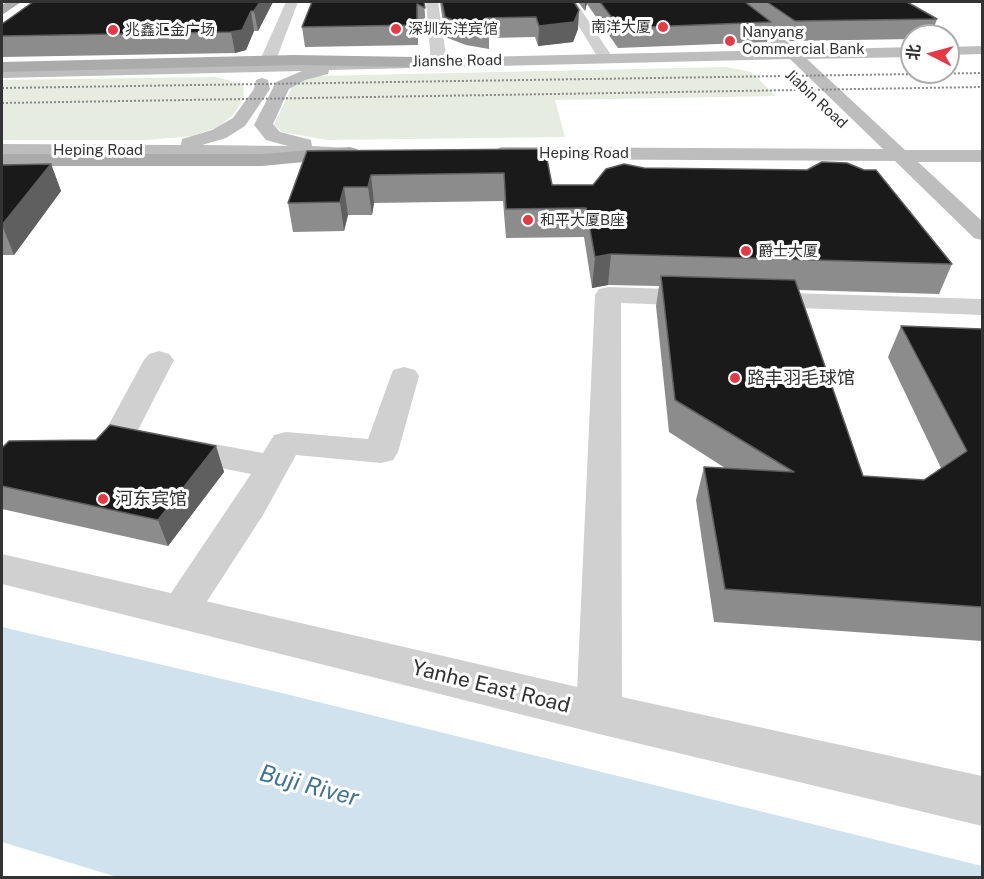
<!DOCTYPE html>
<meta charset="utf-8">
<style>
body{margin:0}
#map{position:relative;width:984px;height:879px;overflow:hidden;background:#fff;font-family:"Public Sans","Noto Sans SC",sans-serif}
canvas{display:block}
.frame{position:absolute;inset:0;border:3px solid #333;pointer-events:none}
.north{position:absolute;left:900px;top:24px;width:60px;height:60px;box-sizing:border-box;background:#fff;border:2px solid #adadad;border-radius:50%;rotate:276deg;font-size:16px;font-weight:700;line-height:24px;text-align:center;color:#333}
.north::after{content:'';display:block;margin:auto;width:21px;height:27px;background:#e63946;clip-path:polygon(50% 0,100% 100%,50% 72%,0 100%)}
</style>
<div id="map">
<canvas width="984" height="879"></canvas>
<div class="frame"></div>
<div class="north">北</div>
</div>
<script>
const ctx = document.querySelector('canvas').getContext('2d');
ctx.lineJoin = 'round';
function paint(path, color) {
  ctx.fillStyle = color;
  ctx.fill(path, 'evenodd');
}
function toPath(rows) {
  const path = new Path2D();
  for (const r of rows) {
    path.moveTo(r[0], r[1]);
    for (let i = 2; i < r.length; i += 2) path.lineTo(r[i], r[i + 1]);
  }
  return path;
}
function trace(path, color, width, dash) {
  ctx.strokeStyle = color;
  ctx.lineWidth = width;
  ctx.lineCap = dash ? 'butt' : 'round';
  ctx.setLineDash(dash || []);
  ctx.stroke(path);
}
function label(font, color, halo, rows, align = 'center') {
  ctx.font = font + ' "Public Sans","Noto Sans SC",sans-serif';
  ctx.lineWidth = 6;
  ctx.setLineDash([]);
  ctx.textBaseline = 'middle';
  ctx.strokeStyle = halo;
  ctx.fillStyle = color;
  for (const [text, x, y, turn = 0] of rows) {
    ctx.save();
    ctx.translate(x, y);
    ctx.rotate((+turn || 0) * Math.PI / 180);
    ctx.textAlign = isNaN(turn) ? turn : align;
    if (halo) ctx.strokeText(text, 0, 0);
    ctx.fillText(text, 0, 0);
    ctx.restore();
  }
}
paint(toPath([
 [726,67,751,72,776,96,555,100,565,137,328,140,282,132,274,125,294,83,317,76],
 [216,77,243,84,244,92,241,103,232,116,218,127,192,136,147,140,2,140,2,80]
]), '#e6ecdf');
paint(toPath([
 [2,627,286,694,982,866,982,877,117,877,2,842]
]), '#cfe2ee');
paint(toPath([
 [286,2,298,2,276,60,273,63,263,63,260,60,286,2],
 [426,2,438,2,447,62,444,65,439,67,431,62,426,2],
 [564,2,576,2,613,58,610,61,600,61,564,2],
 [608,287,701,290,710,292,714,298,710,304,701,306,621,303,622,713,615,728,599,734,583,728,576,713,595,295,599,289,608,287],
 [758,292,982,299,982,315,749,306,745,300,749,294,758,292],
 [159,351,169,354,174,360,138,430,263,453,274,435,286,432,368,439,393,370,404,367,415,370,419,376,398,452,393,460,381,463,296,455,263,515,193,623,179,628,165,623,159,611,251,474,106,445,102,437,144,360,149,354,159,351]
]), '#d0d0d0');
paint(toPath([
 [2,554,599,692,982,776,982,826,599,734,2,584,2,554]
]), '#d0d0d0');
paint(toPath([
 [723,2,736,2,798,50,912,47,912,57,807,59,905,150,982,150,982,162,918,162,982,221,982,240,974,238,895,161,501,159,491,153,501,147,883,149,790,59,329,70,328,74,305,80,289,89,273,124,280,132,311,140,312,146,349,148,352,152,349,156,2,156,2,144,181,145,182,139,212,130,233,118,254,89,256,80,262,78,268,80,270,89,245,126,226,138,202,145,288,146,266,140,254,125,276,82,302,71,2,78,2,68,780,50,723,2],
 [982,46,982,54,948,55,948,47,982,46]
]), '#bdbdbd');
paint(toPath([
 [7,2,21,2,2,15,2,5,7,2],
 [294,55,416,57,424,62,416,67,294,65,2,72,2,62,294,55],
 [350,147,357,149,360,153,357,157,262,166,2,166,2,154,262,154,350,147]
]), '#ababab');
trace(toPath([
 [2,88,982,73],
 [2,103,982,87]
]), '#888', 2, [2, 2]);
paint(toPath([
 [33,2,273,2,258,31,254,31,246,50,235,53,2,57,2,24],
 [424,2,426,27,418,23,418,45,305,47,302,27],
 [440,2,574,2,578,29,573,42,538,46,535,37,489,38,489,49,466,45,445,37],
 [578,2,907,2,937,19,931,36,912,36,912,39,790,41,770,26,767,42,618,48,587,4,585,11],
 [545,149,552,185,952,264,939,294,799,290,863,476,924,480,941,468,888,357,901,326,982,329,982,641,714,622,696,500,704,467,725,468,669,432,656,306,659,286,608,285,592,288,584,237,506,238,503,201,374,203,372,215,348,215,344,231,293,232,288,203,307,151],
 [51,164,61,191,14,255,2,255,2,165],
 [216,446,224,472,168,546,2,509,2,448]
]), '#8c8c8c');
paint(toPath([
 [260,2,273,2,258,31,254,11],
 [585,2,587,2,585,11],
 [417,4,418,23,418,45,417,25],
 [579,10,578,29,573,42,538,46,539,26],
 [251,11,254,31,246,50,235,53,231,32],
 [51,164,61,191,14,255,2,225],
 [371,175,374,203,372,215,368,187],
 [344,187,348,215,344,231,340,202],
 [611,254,608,285,592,288,595,257],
 [216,446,224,472,168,546,158,520]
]), '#5f5f5f');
const building = toPath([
 [33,2,260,2,254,11,251,11,242,30,231,32,2,36,2,24,33,2],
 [312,2,424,2,425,8,417,4,417,25,302,27,312,2],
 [442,2,574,2,579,10,574,22,539,26,536,17,486,18,489,29,466,25,445,17,442,2],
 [600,2,745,2,771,22,620,28,600,2],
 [767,2,907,2,937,19,795,21,767,2],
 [545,149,552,185,593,185,606,169,624,164,644,168,807,170,822,162,847,163,864,170,876,170,952,264,611,254,595,257,586,208,506,209,504,173,371,175,368,187,344,187,340,202,288,203,307,151,545,149],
 [51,164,2,225,2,165,51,164],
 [661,276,795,280,863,476,924,480,967,451,901,326,982,329,982,607,725,589,704,467,794,472,675,400,661,276],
 [110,425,216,446,158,520,2,486,2,448,9,441,96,440,110,425]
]);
paint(building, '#1a1a1a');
trace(building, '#5f5f5f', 1.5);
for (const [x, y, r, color] of [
 [663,27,6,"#e63946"],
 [396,29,6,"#e63946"],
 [113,30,6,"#e63946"],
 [730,41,6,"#e63946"],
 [528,220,6,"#e63946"],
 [746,251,6,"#e63946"],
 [735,378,6,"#e63946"],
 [103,499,6,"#e63946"]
]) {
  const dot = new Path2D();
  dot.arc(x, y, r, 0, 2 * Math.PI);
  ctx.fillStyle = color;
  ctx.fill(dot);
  trace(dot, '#fff', 2);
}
label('15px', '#333', '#fff', [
 ["南洋大厦",651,27,"right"],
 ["深圳东洋宾馆",408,29],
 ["兆鑫汇金广场",125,30],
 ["Nanyang",742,32],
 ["Commercial Bank",742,49],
 ["和平大厦B座",540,220],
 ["爵士大厦",758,251]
], 'left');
label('15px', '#333', '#fff', [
 ["Jianshe Road",457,61,-1],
 ["Jiabin Road",816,99,43],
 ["Heping Road",98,150],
 ["Heping Road",584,153]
]);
label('18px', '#333', '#fff', [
 ["路丰羽毛球馆",747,378],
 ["河东宾馆",115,499]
], 'left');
label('21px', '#333', '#fff', [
 ["Yanhe East Road",491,687,14]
]);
label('italic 24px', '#3f7597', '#fff', [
 ["Buji River",309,786,15]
]);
</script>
